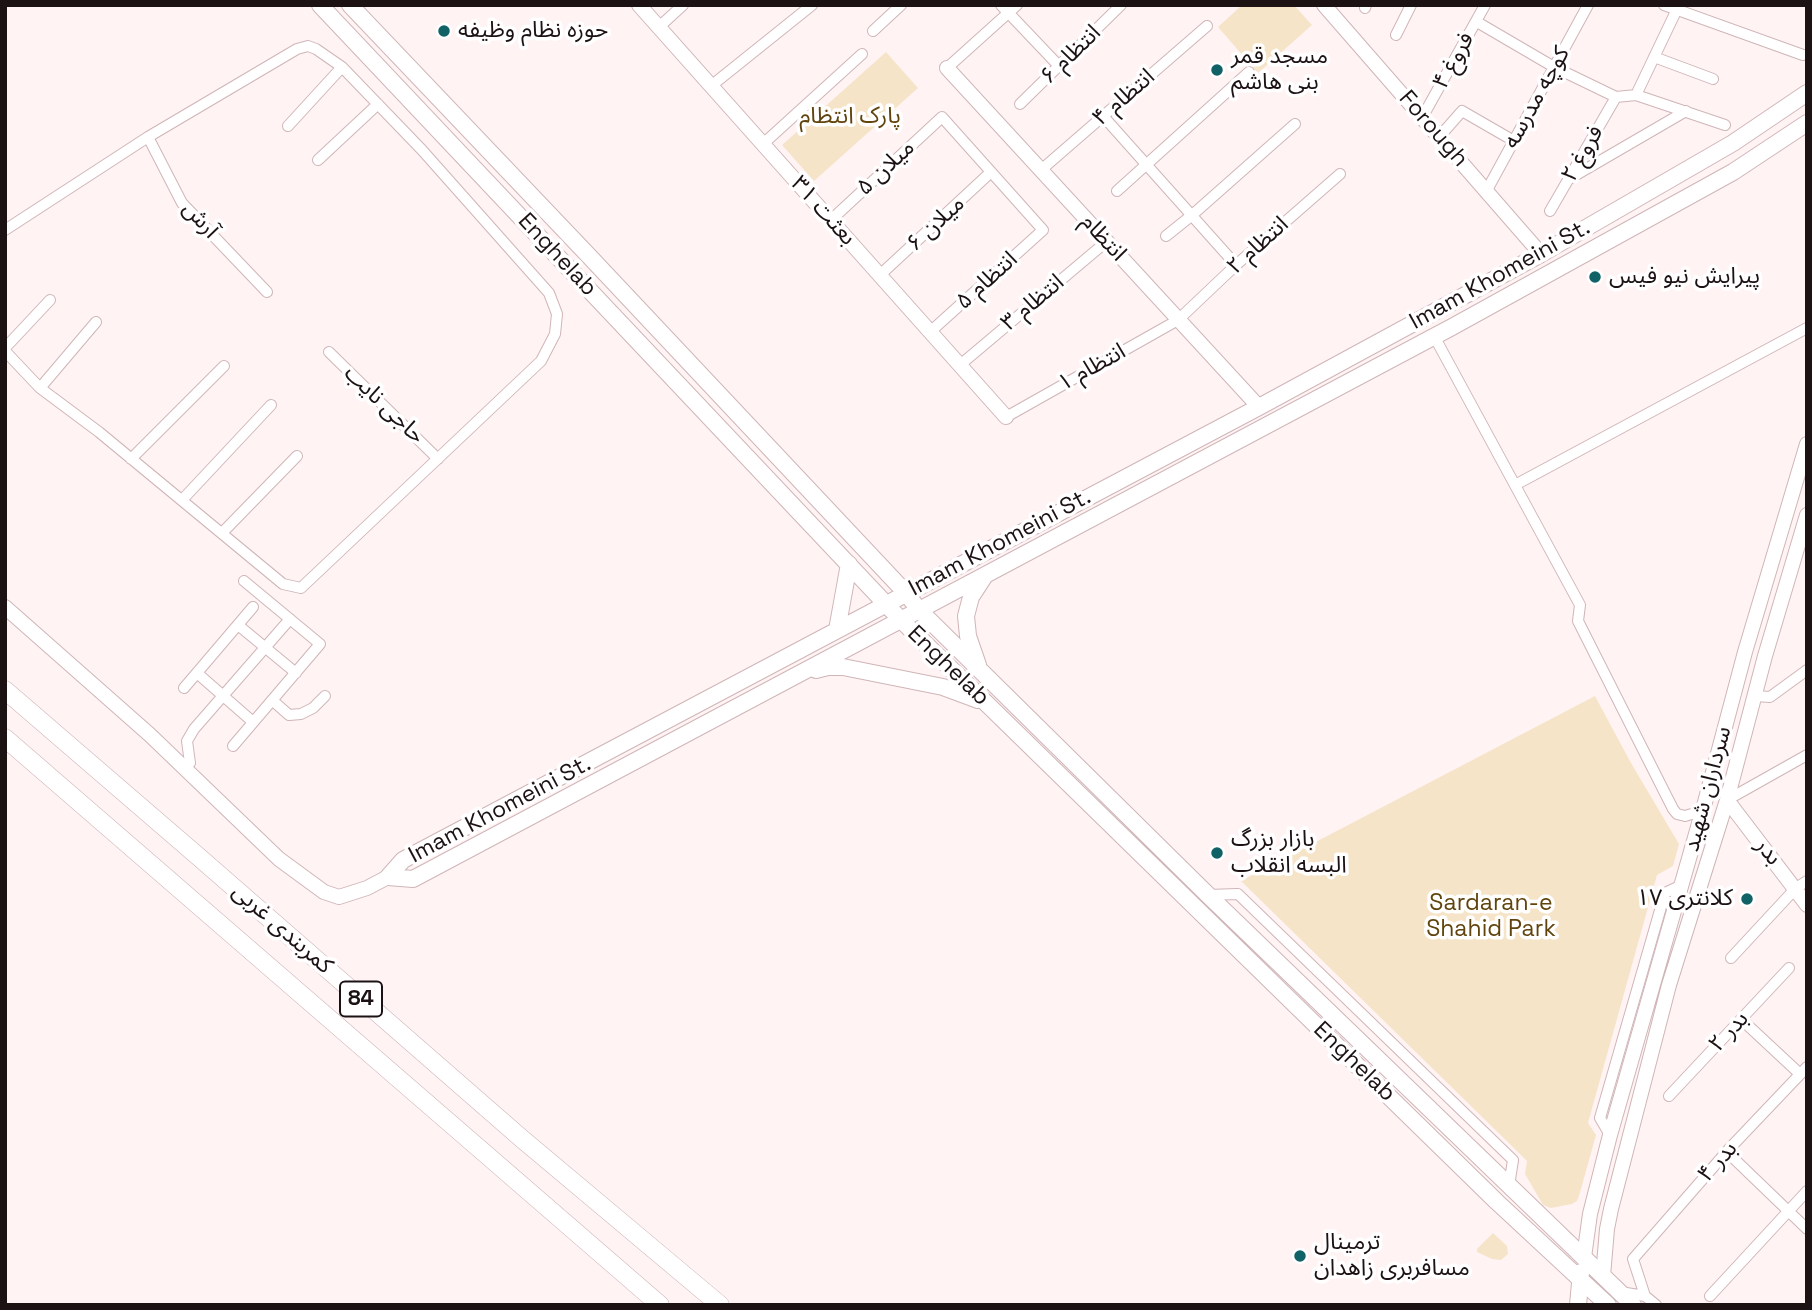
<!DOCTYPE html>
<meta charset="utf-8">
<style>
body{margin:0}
#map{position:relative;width:1812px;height:1310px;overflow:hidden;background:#fff3f4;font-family:"Space Grotesk",sans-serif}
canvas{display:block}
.frame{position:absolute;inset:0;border:7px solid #1c1214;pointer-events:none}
</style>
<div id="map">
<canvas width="1812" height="1310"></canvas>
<div class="frame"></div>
</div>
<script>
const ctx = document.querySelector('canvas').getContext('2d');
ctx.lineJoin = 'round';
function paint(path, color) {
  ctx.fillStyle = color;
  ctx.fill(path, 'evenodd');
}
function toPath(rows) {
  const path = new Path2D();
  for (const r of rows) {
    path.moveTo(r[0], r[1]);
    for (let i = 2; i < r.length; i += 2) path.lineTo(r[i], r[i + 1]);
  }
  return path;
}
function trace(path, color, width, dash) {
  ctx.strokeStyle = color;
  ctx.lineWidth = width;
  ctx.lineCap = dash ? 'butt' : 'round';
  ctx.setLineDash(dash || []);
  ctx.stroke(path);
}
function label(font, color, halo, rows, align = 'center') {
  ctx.font = font + ' "Space Grotesk","Noto Sans Arabic",sans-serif';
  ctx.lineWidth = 7;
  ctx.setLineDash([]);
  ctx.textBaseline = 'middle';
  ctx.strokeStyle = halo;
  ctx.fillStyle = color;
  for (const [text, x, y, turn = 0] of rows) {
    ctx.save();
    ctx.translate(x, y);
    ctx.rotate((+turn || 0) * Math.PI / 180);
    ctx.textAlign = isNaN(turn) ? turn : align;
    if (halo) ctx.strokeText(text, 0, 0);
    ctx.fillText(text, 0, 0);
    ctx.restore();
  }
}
paint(toPath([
 [1242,5,1294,5,1312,25,1258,73,1218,27],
 [886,52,918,88,814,181,782,145],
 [1595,696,1631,763,1679,844,1673,866,1657,875,1588,1123,1596,1135,1579,1196,1577,1201,1572,1204,1551,1208,1543,1205,1525,1174,1527,1161,1523,1157,1241,881],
 [1493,1233,1507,1246,1508,1254,1501,1260,1492,1259,1477,1252,1477,1249]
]), '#f6e4c9');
const minor = toPath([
 [1001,5,1059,66],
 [1664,5,1803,55],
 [1365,8,1366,5],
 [1477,22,1554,67,1616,97,1636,95,1725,125],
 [659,27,683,5],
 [873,31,901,5],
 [1396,35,1411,5],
 [1654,57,1713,79],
 [947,68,1017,5],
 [711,86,812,5],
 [1636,95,1679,5],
 [1020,104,1121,5],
 [1103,116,1236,265],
 [1423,116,1485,5],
 [288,126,342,67],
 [1440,136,1462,111,1514,141],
 [148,137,182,203,267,292],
 [763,144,862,54],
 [318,160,378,104],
 [1041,170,1207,26],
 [1569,179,1686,111],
 [1487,190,1588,5],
 [1117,191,1249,72],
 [1550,211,1616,97],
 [831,220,942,117,1043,230,930,332],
 [5,230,148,137,297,49,308,46,316,49,342,67,422,150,549,293,557,314,555,334,541,361,301,588,283,584,99,432,40,388,5,351],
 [1166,236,1191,216,1295,124],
 [880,275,991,172],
 [1434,336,1580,605,1578,621,1673,809,1677,814,1685,816,1695,813,1704,806],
 [5,348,50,300],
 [329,352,438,459],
 [960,365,1106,242],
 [40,388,96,322],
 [1006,417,1178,320,1236,265,1340,174],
 [131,459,224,366],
 [1515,485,1807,328],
 [182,500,271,405],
 [222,533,297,456],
 [238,625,296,673],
 [197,673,253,722],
 [184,688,253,607],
 [1755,696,1770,697,1807,670],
 [272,700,289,715,301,714,313,708,325,696],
 [233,746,320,644,244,581],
 [190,763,187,741,194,729,290,619],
 [1727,800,1807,755],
 [1208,895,1238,894,1513,1160,1509,1186],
 [1731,958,1796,888,1807,881],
 [1741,1019,1800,1074],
 [1669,1096,1789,968],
 [1610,1135,1600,1118,1665,893,1682,885],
 [1727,1152,1807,1229],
 [1620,1292,1645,1296,1656,1305],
 [1645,1296,1633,1259,1729,1149,1807,1067],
 [1710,1296,1807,1191]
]);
const tertiary = toPath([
 [639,5,1006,417],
 [1324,5,1541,254],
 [947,68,1259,407],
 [5,607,150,735,279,859,324,892,339,897,367,888,388,877],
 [1727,800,1807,905],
 [1584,1257,1590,1214,1610,1135,1704,806,1745,652,1807,444],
 [1603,1276,1607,1229,1611,1209,1669,985,1727,800,1765,656,1807,515]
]);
const secondary = toPath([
 [320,5,901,620,1497,1202,1608,1305],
 [350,5,589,256,906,593,919,610,1208,895,1633,1305],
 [837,630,849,564],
 [978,665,968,636,966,616,971,597,984,577],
 [816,670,828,667,843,667,943,687,978,700],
 [388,877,403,860,1259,407,1541,254,1733,143,1807,93],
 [388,877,413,879,1452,327,1733,172,1807,123],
 [1578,1305,1581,1272]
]);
const trunk = toPath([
 [5,690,200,858,521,1138,720,1305],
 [5,738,660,1305]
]);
trace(minor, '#d0b5b8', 12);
trace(tertiary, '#d0b5b8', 16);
trace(secondary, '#d0b5b8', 18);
trace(trunk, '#d0b5b8', 19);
trace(minor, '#fff', 10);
trace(tertiary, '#fff', 14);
trace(secondary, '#fff', 16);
trace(trunk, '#fff', 18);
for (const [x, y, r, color] of [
 [444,31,7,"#116266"],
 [1217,70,7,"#116266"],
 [1595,277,7,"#116266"],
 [1217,853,7,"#116266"],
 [1747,899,7,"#116266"],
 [1300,1256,7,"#116266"]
]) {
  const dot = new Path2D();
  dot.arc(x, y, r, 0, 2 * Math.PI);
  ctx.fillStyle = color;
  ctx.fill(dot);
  trace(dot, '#fff', 2.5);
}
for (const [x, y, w] of [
 [361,999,42]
]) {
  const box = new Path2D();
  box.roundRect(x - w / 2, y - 17.5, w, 35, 5);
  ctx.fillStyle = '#fff';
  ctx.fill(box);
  trace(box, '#1c1214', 2);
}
label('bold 21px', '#1c1214', null, [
 ["84",361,999]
]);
label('23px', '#1c1214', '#fff', [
 ["حوزه نظام وظیفه",458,31],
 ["مسجد قمر",1231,57],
 ["بنی هاشم",1231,83],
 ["پیرایش نیو فیس",1609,277],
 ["بازار بزرگ",1231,840],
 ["البسه انقلاب",1231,866],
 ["کلانتری ۱۷",1733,899,"right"],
 ["ترمینال",1314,1243],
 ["مسافربری زاهدان",1314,1269]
], 'left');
label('23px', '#1c1214', '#fff', [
 ["انتظام ۶",1071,55,-44],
 ["فروغ ۴",1454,61,-61],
 ["انتظام ۴",1124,98,-41],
 ["کوچه مدرسه",1537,98,-61],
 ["Forough",1433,129,49],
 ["فروغ ۲",1583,154,-60],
 ["میلان ۵",886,168,-43],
 ["بعثت ۳۱",823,211,48],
 ["آرش",200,220,48],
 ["میلان ۶",936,224,-43],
 ["انتظام",1103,238,47],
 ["انتظام ۲",1258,246,-42],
 ["Enghelab",557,255,47],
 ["Imam Khomeini St.",1500,275,-29],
 ["انتظام ۵",987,281,-42],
 ["انتظام ۳",1033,303,-40],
 ["انتظام ۱",1092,368,-29],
 ["حاجی نایب",384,405,44],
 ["Imam Khomeini St.",1000,543,-28],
 ["Enghelab",948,666,44],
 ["سرداران شهید",1708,789,-75],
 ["Imam Khomeini St.",500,810,-28],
 ["بدر",1768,852,52],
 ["کمربندی غربی",282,929,41],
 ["بدر ۲",1729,1032,-47],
 ["Enghelab",1354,1062,44],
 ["بدر ۴",1718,1162,-48]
]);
label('23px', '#61440d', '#fff', [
 ["پارک انتظام",850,117],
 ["Sardaran-e",1491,904],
 ["Shahid Park",1491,930]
]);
</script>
